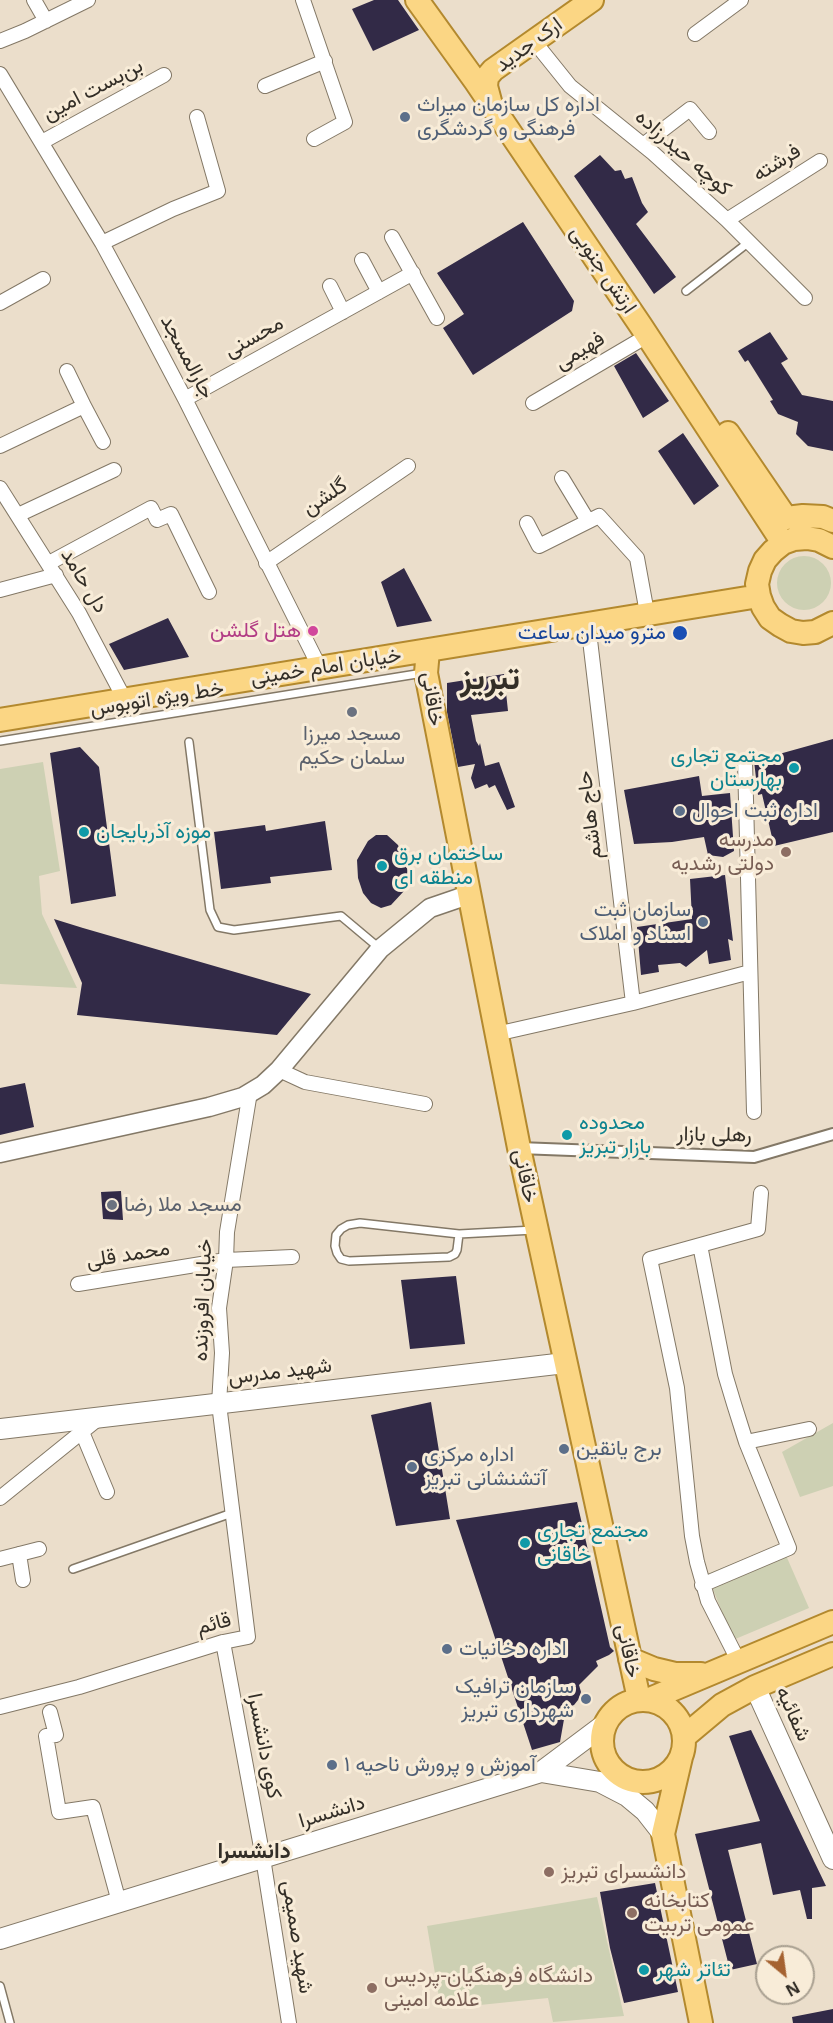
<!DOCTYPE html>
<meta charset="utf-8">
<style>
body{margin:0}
#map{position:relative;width:833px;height:2023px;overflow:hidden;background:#ebdecb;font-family:"Open Sans",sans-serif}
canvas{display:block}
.north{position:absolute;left:755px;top:1945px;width:60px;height:60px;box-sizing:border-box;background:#f8ecd8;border:2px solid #a9a091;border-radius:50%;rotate:151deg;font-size:16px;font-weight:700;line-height:24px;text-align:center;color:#332e27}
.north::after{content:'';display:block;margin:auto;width:21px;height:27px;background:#a56231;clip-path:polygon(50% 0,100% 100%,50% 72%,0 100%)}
</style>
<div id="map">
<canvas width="833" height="2023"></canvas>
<div class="north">N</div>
</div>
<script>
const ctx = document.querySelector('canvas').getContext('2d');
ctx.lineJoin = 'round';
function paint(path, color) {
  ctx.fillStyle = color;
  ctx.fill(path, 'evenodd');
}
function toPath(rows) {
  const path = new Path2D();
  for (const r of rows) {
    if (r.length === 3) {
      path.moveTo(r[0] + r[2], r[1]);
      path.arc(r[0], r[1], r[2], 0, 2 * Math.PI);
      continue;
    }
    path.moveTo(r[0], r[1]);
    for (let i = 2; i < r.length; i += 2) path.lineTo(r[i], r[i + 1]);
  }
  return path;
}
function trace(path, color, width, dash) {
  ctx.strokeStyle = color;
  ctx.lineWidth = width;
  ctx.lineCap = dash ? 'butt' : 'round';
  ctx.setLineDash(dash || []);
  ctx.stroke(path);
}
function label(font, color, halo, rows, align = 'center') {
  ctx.font = font + ' "Open Sans",Vazirmatn,sans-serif';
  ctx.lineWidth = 6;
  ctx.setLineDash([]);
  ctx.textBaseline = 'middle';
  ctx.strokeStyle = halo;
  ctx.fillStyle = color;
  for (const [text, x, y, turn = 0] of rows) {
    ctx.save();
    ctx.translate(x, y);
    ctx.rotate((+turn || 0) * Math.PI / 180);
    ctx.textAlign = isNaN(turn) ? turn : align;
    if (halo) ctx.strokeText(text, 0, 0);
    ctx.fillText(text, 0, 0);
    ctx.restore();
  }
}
paint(toPath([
 [804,583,27],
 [43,762,60,871,39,876,42,914,77,988,0,984,0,769],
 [833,1423,833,1486,800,1497,782,1452],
 [781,1544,809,1608,733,1640,707,1574],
 [597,1897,624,2016,553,2022,548,1998,441,2009,427,1926]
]), '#cdd0b3');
paint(toPath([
 [374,0,398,0,419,30,373,51,352,9],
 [600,155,615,171,621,170,625,179,632,177,642,203,648,212,636,224,676,277,654,294,574,176],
 [523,222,574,301,572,311,473,375,443,328,464,314,437,273],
 [770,332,788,359,781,363,802,395,833,401,833,451,808,446,796,434,798,422,778,414,770,401,773,400,748,360,745,362,738,351],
 [636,353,669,401,643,418,614,366],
 [683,433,719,486,694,505,658,451],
 [404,568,432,621,397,627,381,582],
 [168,618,189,657,124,670,109,644],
 [504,674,508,711,471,715,476,741,479,746,480,743,485,766,499,762,515,807,507,810,495,785,489,788,487,784,475,789,471,778,475,764,458,767,447,712,447,683],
 [833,739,833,832,774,846,762,794,758,795,754,761],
 [80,747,99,767,116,896,71,904,50,753],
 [699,776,702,796,730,793,734,851,723,857,708,855,704,837,672,842,634,844,624,790],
 [325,821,332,870,270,877,271,883,221,889,214,832,265,825,266,831],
 [376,835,387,835,398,845,408,871,404,891,391,905,381,908,371,903,363,893,358,878,357,860,368,841],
 [725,875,733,941,728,939,731,960,709,964,707,950,686,967,680,963,658,965,659,972,641,975,637,927,692,919,690,879],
 [54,919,83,928,311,994,277,1035,77,1015,82,983],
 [25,1083,34,1127,0,1135,0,1088],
 [121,1191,123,1220,103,1219,101,1192],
 [456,1276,465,1344,410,1349,401,1280],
 [431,1402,450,1519,396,1526,371,1415],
 [577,1502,610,1647,614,1651,609,1655,596,1661,598,1666,579,1685,581,1692,578,1700,574,1705,566,1708,560,1742,532,1750,456,1520],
 [751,1730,826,1886,812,1888,812,1919,807,1919,800,1890,773,1895,761,1843,728,1850,757,1964,730,1970,695,1834,760,1821,729,1736],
 [655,1883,678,1992,624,2003,610,1948,600,1892],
 [833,2009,833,2023,793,2023,792,2017]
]), '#322a47');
const service = toPath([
 [686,291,749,242],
 [0,741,423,673],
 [189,742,210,910,218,927,234,930,341,916,378,947],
 [459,1234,457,1250,455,1254,449,1257,349,1261,341,1259,337,1253,335,1246,336,1235,341,1229,348,1225,360,1223,459,1234,534,1230],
 [73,1569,232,1513],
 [0,1986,10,2023]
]);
const pedestrian = toPath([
 [519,1148,754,1157,833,1134]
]);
const minor = toPath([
 [34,0,46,21],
 [303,0,345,122,314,139],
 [695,34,741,0],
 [533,40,570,86,653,153,727,220,805,298],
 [0,41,25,31,88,0],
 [0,74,102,243,135,304,185,399,320,668],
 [265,86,325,61],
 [42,142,164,75],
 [643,145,690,109,709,132],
 [727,220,820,161],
 [392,237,437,318],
 [102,243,173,209,218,191,197,117],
 [362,260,379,292],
 [330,286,343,312],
 [0,303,43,279],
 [67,371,84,406],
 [185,399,413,273],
 [533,403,647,336],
 [0,446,84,406,103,442],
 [562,478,588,521],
 [0,488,79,613,125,700],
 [18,515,114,470],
 [527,523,539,546,599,516,637,558,647,613],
 [49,563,151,508,157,520,171,514,209,592],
 [266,563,408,466],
 [0,590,56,575],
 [588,623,633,1003],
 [745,761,754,1112],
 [496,1034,633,1003,750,972],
 [279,1070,305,1082,425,1104],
 [700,1245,725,1374,734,1404,746,1442,789,1548,702,1585],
 [78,1284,226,1260,292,1257],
 [82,1432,107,1492],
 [746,1442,809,1429],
 [0,1498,99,1418],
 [19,1554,23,1580],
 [0,1559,39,1549],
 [223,1642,263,1858,289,2023],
 [739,1662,708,1601,697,1562,692,1536,677,1388,650,1259,758,1229,761,1193],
 [0,1707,79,1687,223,1642,248,1637,219,1404,222,1353,219,1308,226,1260,227,1232,250,1092],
 [50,1712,56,1735,46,1736,59,1812,93,1807,119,1902]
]);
const tertiary = toPath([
 [0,1153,209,1107,243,1097,263,1085,279,1070,380,949,430,908,468,895]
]);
const secondary = toPath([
 [0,1429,565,1363],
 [755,1687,833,1859],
 [541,1772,600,1782,627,1796,645,1811,663,1834],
 [0,1939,541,1772,605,1724]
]);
const primary = toPath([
 [417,0,476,82,641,326,783,543],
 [490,101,486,86,487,77,493,70,592,0],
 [728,433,786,518,803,516,823,517,833,521],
 [833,547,819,540,807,538,794,539,783,543,773,551,765,560,760,571,757,584,759,596,763,607,770,618,780,625,791,631,803,633,815,632,833,623],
 [428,650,426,673,519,1148,639,1699],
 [0,720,759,596],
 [630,1659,654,1669,675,1674,701,1674],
 [650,1699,833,1622],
 [643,1741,41],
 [685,1736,722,1705,755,1687,833,1654],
 [681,1757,663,1834,701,2023]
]);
trace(service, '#837866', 10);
trace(pedestrian, '#837866', 14);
trace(minor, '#837866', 16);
trace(tertiary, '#837866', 21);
trace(secondary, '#837866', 22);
trace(primary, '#b3892e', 26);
trace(service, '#fff', 7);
trace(pedestrian, '#fff', 10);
trace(minor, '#fff', 14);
trace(tertiary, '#fff', 18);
trace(secondary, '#fff', 20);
trace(primary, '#fbd684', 22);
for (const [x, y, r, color] of [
 [405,117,6,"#5c6f8a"],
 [313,631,6,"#d1479c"],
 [680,633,8,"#1a4fb4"],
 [352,712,6,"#6b7280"],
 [794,768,6,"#0f9aa8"],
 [680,811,6,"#5c6f8a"],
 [84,832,6,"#0f9aa8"],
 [786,852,6,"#8d6e63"],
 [382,866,6,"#0f9aa8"],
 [703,922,6,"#5c6f8a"],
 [567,1135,6,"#0f9aa8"],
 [112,1205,6,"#6b7280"],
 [564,1449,6,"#5c6f8a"],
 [412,1467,6,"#5c6f8a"],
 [525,1543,6,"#0f9aa8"],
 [447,1649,6,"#5c6f8a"],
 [586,1699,6,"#5c6f8a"],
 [332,1765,6,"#5c6f8a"],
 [549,1872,6,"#8d6e63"],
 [632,1913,6,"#8d6e63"],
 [644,1970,6,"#0f9aa8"],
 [372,1988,6,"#8d6e63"]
]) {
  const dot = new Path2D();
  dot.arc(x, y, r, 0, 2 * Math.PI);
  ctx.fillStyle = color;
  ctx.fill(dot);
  trace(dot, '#f8ecd8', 2);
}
label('21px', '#332e27', '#f8ecd8', [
 ["ارک جدید",529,45,-36],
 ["بن‌بست امین",93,90,-28],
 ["کوچه حیدرزاده",683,153,41],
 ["فرشته",777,163,-32],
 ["ارتش جنوبی",603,270,56],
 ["محسنی",254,337,-29],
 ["فهیمی",580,351,-31],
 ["جارالمسجد",187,357,62],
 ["گلشن",325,497,-34],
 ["دل حامد",84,581,59],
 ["خیابان امام خمینی",326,667,-9],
 ["خط ویژه اتوبوس",157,699,-9],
 ["خاقانی",432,699,82],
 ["حاج هاشم",590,815,-97],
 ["رهلی بازار",714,1135,1],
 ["خاقانی",525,1176,78],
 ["محمد قلی",128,1255,-9],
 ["خیابان افروزنده",203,1300,-88],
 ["شهید مدرس",280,1372,-7],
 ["قائم",214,1624,-15],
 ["خاقانی",628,1651,78],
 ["شفائیه",793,1714,66],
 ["کوی دانشسرا",264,1746,79],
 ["دانشسرا",332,1812,-17],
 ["شهید صمیمی",297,1937,81]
]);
label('21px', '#4e5e75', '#f8ecd8', [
 ["اداره کل سازمان میراث",417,105],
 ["فرهنگی و گردشگری",417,129],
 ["اداره ثبت احوال",692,811],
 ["سازمان ثبت",691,910,"right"],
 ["اسناد و املاک",691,934,"right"],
 ["برج یانقین",576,1449],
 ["اداره مرکزی",424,1455],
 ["آتشنشانی تبریز",424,1479],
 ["اداره دخانیات",459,1649],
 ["سازمان ترافیک",574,1687,"right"],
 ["شهرداری تبریز",574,1711,"right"],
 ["آموزش و پرورش ناحیه ۱",344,1765]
], 'left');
label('21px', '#b23c85', '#f8ecd8', [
 ["هتل گلشن",301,631]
], 'right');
label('21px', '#164399', '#f8ecd8', [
 ["مترو میدان ساعت",666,633]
], 'right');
label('21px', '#5b616d', '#f8ecd8', [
 ["مسجد میرزا",352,734],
 ["سلمان حکیم",352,758],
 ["مسجد ملا رضا",124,1205,"left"]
]);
label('21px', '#0d838f', '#f8ecd8', [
 ["مجتمع تجاری",782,756,"right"],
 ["بهارستان",782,780,"right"],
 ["موزه آذربایجان",96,832],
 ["ساختمان برق",394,854],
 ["منطقه ای",394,878],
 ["محدوده",579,1123],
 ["بازار تبریز",579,1147],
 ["مجتمع تجاری",537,1531],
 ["خاقانی",537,1555],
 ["تئاتر شهر",656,1970]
], 'left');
label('21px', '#785e54', '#f8ecd8', [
 ["مدرسه",774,840,"right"],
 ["دولتی رشدیه",774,864,"right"],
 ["دانشسرای تبریز",561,1872],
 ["کتابخانه",644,1901],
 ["عمومی تربیت",644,1925],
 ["دانشگاه فرهنگیان-پردیس",384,1976],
 ["علامه امینی",384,2000]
], 'left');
label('bold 22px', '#332e27', '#f8ecd8', [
 ["دانشسرا",254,1852]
]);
label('bold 33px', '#332e27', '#f8ecd8', [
 ["تبریز",490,680]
]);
</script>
